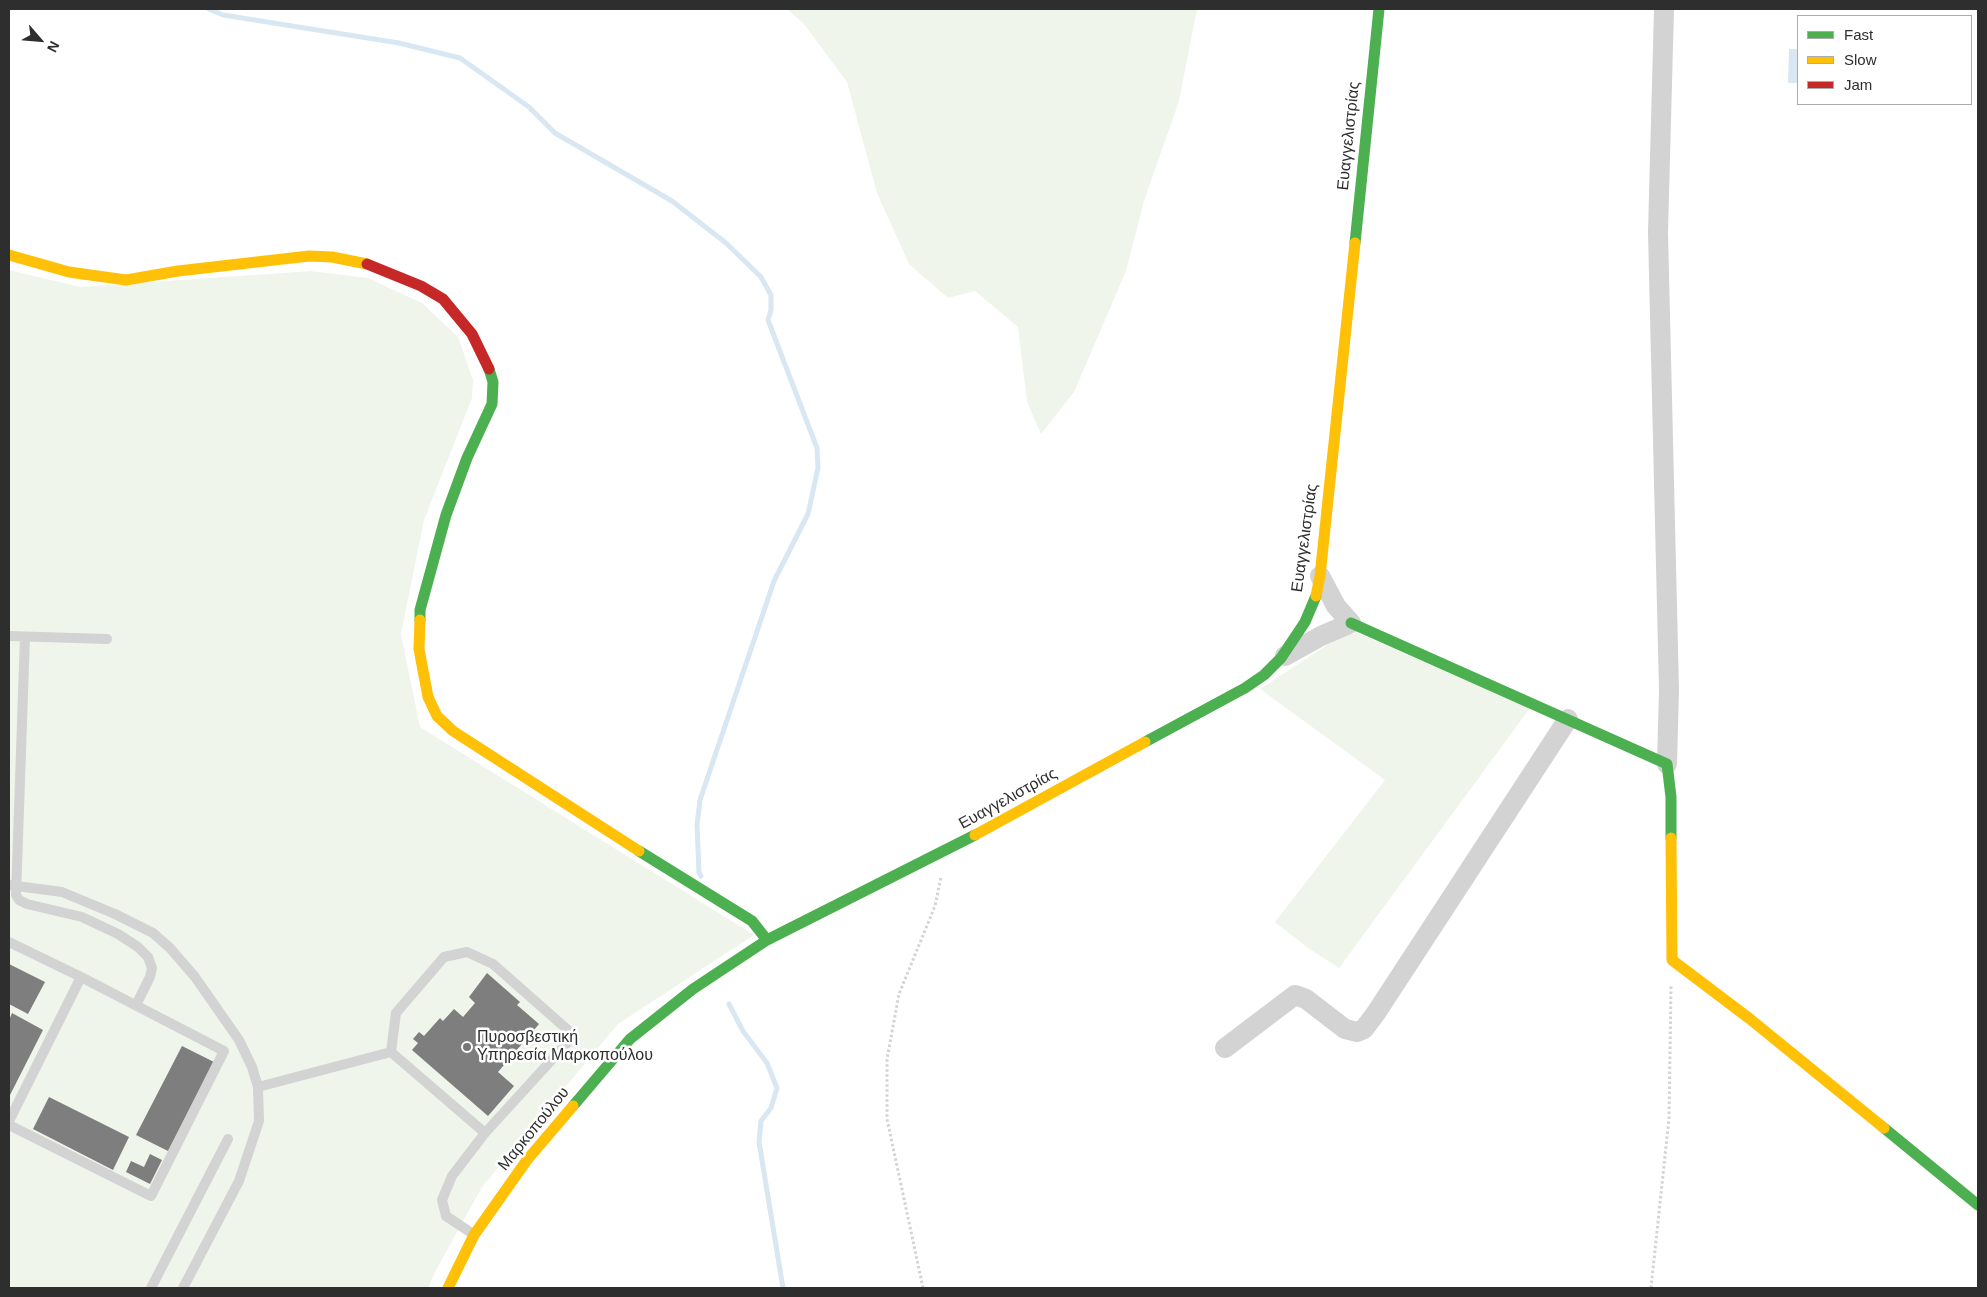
<!DOCTYPE html>
<meta charset="utf-8">
<style>
body{margin:0}
#map{position:relative;width:1987px;height:1297px;overflow:hidden;background:#fff;font-family:Arial,sans-serif}
canvas{display:block}
.frame{position:absolute;inset:0;border:10px solid #2e2e2e;pointer-events:none}
.legend{position:absolute;left:1797px;top:15px;width:175px;height:90px;box-sizing:border-box;background:#fff;border:1px solid #ababab;margin:0;padding:6px 9px;list-style:none;font-size:15px;color:#2e2e2e}
.legend li{display:flex;align-items:center;gap:10px;height:25px}
.legend b{width:25px;border:1px solid #ababab}
.north{position:absolute;left:15px;top:15px;width:50px;height:50px;-webkit-text-stroke:4px #fff;paint-order:stroke;rotate:117deg;font-size:14px;font-weight:700;line-height:20px;text-align:center;color:#2e2e2e}
.north::after{content:'';display:block;margin:auto;width:18px;height:22px;background:#2e2e2e;clip-path:polygon(50% 0,100% 100%,50% 72%,0 100%)}
</style>
<div id="map">
<canvas width="1987" height="1297"></canvas>
<div class="frame"></div>
<ul class="legend">
<li><b style="height:6px;background:#4caf50"></b>Fast</li>
<li><b style="height:6px;background:#ffc107"></b>Slow</li>
<li><b style="height:6px;background:#c62828"></b>Jam</li>
</ul>
<div class="north">N</div>
</div>
<script>
const ctx = document.querySelector('canvas').getContext('2d');
ctx.lineJoin = 'round';
function paint(path, color) {
  ctx.fillStyle = color;
  ctx.fill(path, 'evenodd');
}
function toPath(rows) {
  const path = new Path2D();
  for (const r of rows) {
    path.moveTo(r[0], r[1]);
    for (let i = 2; i < r.length; i += 2) path.lineTo(r[i], r[i + 1]);
  }
  return path;
}
function trace(path, color, width, dash) {
  ctx.strokeStyle = color;
  ctx.lineWidth = width;
  ctx.lineCap = dash ? 'butt' : 'round';
  ctx.setLineDash(dash || []);
  ctx.stroke(path);
}
function label(font, color, halo, rows, align = 'center') {
  ctx.font = font + ' Arial,sans-serif';
  ctx.lineWidth = 5;
  ctx.setLineDash([]);
  ctx.textBaseline = 'middle';
  ctx.strokeStyle = halo;
  ctx.fillStyle = color;
  for (const [text, x, y, turn = 0] of rows) {
    ctx.save();
    ctx.translate(x, y);
    ctx.rotate((+turn || 0) * Math.PI / 180);
    ctx.textAlign = isNaN(turn) ? turn : align;
    if (halo) ctx.strokeText(text, 0, 0);
    ctx.fillText(text, 0, 0);
    ctx.restore();
  }
}
paint(toPath([
 [787,9,1197,9,1179,101,1144,201,1126,271,1074,392,1041,434,1027,402,1018,327,975,291,948,298,909,264,877,193,847,82,804,24],
 [9,270,80,287,311,271,368,278,422,303,458,337,473,380,472,398,424,520,401,634,420,727,754,935,618,1024,482,1187,435,1272,428,1288,9,1288],
 [1357,633,1530,708,1339,968,1308,948,1275,922,1385,780,1260,689,1341,636]
]), '#f0f5eb');
paint(toPath([
 [1789,49,1798,49,1798,83,1788,83]
]), '#d8e7f2');
trace(toPath([
 [209,9,223,15,399,43,460,58,529,107,555,133,672,201,726,243,761,277,771,295,771,310,768,320,817,448,818,468,808,514,774,581,700,800,697,825,699,873,701,876],
 [729,1004,743,1031,767,1063,777,1088,771,1108,761,1121,759,1142,783,1288]
]), '#d8e7f2', 5);
paint(toPath([
 [9,964,45,982,28,1014,9,1004],
 [487,973,520,1002,517,1005,539,1024,498,1072,514,1086,488,1116,412,1050,418,1043,413,1039,419,1032,424,1036,440,1018,443,1021,454,1009,463,1017,475,1003,469,997],
 [12,1013,43,1030,9,1097,9,1020],
 [182,1046,214,1062,168,1151,136,1135],
 [49,1097,129,1137,113,1170,33,1129],
 [150,1154,162,1160,150,1184,126,1172,131,1161,144,1167]
]), '#7e7e7e');
trace(toPath([
 [923,1288,887,1119,887,1059,899,994,935,906,941,877],
 [1651,1288,1669,1118,1671,986]
]), '#d3d3d3', 3, [2.5, 2.5]);
trace(toPath([
 [9,636,107,639],
 [25,637,16,895,19,900,27,904,82,917,118,934,138,947,148,957,152,968,150,977,136,1005],
 [9,885,62,892,115,914,153,933,170,948,195,977,239,1040,252,1067,258,1087,259,1121,239,1181,183,1288],
 [9,942,81,977,9,1121],
 [258,1087,391,1052,396,1013,444,957,467,952,493,964,569,1031,568,1042,485,1133,391,1052],
 [9,1125,151,1196,224,1051,81,977],
 [473,1234,446,1216,442,1200,452,1176,485,1133],
 [151,1288,228,1139]
]), '#d3d3d3', 10);
trace(toPath([
 [1664,9,1658,232,1669,690,1667,764],
 [1285,656,1321,636,1351,623,1336,606,1320,576],
 [1225,1048,1295,995,1306,999,1345,1029,1357,1032,1364,1029,1376,1013,1568,719]
]), '#d3d3d3', 20);
trace(toPath([
 [1355,243,1379,9],
 [420,620,420,610,446,515,467,458,492,404,493,382,489,369],
 [1351,623,1667,764,1671,797,1671,838],
 [1145,742,1245,688,1264,675,1281,658,1305,622,1316,596],
 [639,851,752,921,767,940],
 [573,1106,630,1039,693,989,767,940,975,835],
 [1884,1128,1978,1205]
]), '#4caf50', 11);
trace(toPath([
 [9,255,69,272,126,280,178,271,309,256,332,257,367,264],
 [1316,596,1320,576,1355,243],
 [420,620,419,649,428,697,437,716,453,731,639,851],
 [975,835,1145,742],
 [1671,838,1672,960,1750,1019,1884,1128],
 [448,1288,474,1235,527,1160,573,1106]
]), '#ffc107', 11);
trace(toPath([
 [367,264,421,286,443,299,472,334,489,369]
]), '#c62828', 11);
for (const [x, y, r, color] of [
 [467,1047,5,"#777"]
]) {
  const dot = new Path2D();
  dot.arc(x, y, r, 0, 2 * Math.PI);
  ctx.fillStyle = color;
  ctx.fill(dot);
  trace(dot, '#fff', 2);
}
label('16px', '#2e2e2e', '#fff', [
 ["Ευαγγελιστρίας",1349,136,-84],
 ["Ευαγγελιστρίας",1305,538,-82],
 ["Ευαγγελιστρίας",1008,799,-29],
 ["Μαρκοπούλου",534,1129,-51]
]);
label('16px', '#2e2e2e', '#fff', [
 ["Πυροσβεστική",477,1038],
 ["Υπηρεσία Μαρκοπούλου",477,1056]
], 'left');
</script>
